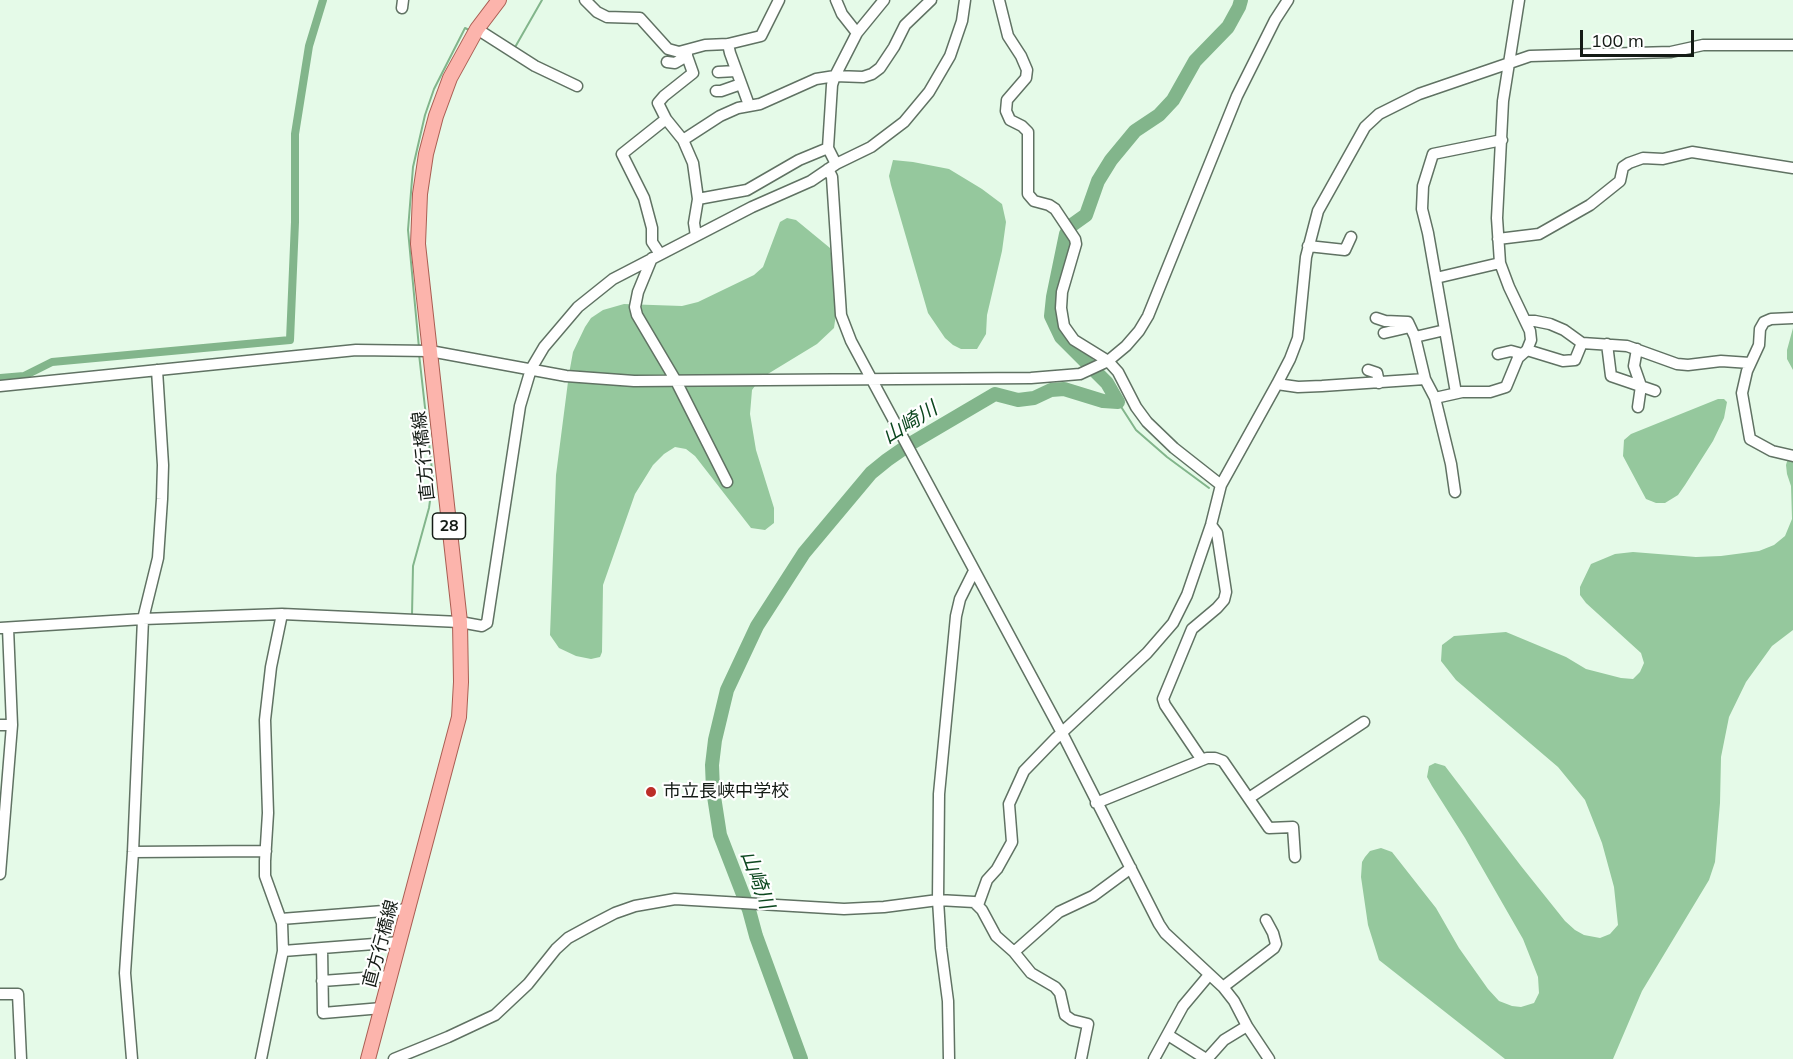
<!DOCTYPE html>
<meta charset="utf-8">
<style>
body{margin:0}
#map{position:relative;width:1793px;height:1059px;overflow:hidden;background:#e5fae8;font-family:Mulish,sans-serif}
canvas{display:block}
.scale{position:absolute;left:1580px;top:30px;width:114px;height:27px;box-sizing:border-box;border:3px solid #141b15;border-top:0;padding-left:8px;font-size:18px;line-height:21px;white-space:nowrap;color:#141b15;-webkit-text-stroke:4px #fff;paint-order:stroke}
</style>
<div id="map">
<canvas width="1793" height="1059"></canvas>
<div class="scale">100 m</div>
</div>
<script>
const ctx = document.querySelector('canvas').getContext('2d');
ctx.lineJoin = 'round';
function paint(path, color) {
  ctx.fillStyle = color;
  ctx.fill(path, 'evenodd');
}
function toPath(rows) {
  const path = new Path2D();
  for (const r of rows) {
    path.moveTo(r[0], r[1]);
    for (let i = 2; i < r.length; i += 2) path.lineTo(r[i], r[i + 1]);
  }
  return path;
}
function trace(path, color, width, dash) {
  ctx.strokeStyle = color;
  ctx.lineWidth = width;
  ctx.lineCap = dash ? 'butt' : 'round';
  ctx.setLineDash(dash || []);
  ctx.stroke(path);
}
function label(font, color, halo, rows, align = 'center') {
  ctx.font = font + ' Mulish,"Noto Sans JP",sans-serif';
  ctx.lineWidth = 4.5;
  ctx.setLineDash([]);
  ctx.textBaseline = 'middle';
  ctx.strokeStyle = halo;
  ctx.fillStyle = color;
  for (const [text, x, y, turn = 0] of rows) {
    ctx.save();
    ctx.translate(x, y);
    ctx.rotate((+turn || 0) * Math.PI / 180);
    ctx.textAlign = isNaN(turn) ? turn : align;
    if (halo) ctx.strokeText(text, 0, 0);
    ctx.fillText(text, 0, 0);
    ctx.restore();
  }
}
paint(toPath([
 [893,160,913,162,949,169,982,189,1002,204,1006,222,1002,251,987,315,986,334,977,349,961,349,953,345,945,338,928,313,891,185,889,176],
 [787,218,796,220,830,248,833,265,833,286,836,314,834,328,817,344,771,372,760,379,752,390,750,414,756,450,774,508,774,523,765,530,751,528,695,456,686,449,675,447,664,454,653,465,635,494,603,585,602,652,600,657,591,659,576,656,559,648,550,635,556,475,569,374,573,352,585,327,591,318,603,310,624,304,682,306,698,302,754,275,763,267,780,222],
 [1793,328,1793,370,1787,359,1787,350],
 [1718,399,1724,399,1727,402,1724,418,1713,441,1685,485,1678,495,1665,503,1656,503,1646,499,1623,456,1624,440,1631,434],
 [1793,449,1793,630,1772,646,1746,682,1729,717,1721,757,1720,803,1715,862,1709,880,1642,991,1613,1059,1505,1059,1379,960,1368,925,1361,877,1362,862,1365,857,1370,851,1381,848,1392,852,1436,908,1459,948,1488,989,1499,1001,1512,1006,1521,1007,1534,1003,1539,993,1538,977,1523,939,1465,838,1432,786,1427,777,1429,766,1435,763,1445,766,1521,866,1565,921,1575,930,1584,935,1600,938,1610,934,1618,925,1614,887,1602,843,1585,800,1558,767,1456,680,1441,661,1442,645,1454,636,1506,632,1566,657,1586,669,1621,678,1633,679,1640,672,1644,663,1641,653,1586,603,1580,595,1580,587,1591,564,1615,554,1633,552,1696,557,1721,556,1759,551,1774,545,1785,536,1792,519,1791,486,1787,474,1786,465,1790,451]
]), '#95c89d');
trace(toPath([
 [514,49,542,0],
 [419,348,408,230,413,167,425,115,434,89,465,28,469,30],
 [1118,402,1136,430,1167,457,1209,488],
 [412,615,413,566,429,508,433,479,419,354]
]), '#82b58b', 2);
trace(toPath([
 [0,378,24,376,52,362,290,340,295,222,295,134,309,46,323,0]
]), '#82b58b', 8);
trace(toPath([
 [801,1059,756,936,749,910,720,835,713,790,712,765,715,740,727,690,757,626,804,553,871,473,887,460,910,444,995,394,1018,400,1034,398,1051,390,1064,389,1103,401,1118,402,1107,383,1061,337,1051,316,1053,297,1066,234,1072,225,1086,215,1098,181,1111,160,1135,131,1159,115,1173,100,1195,61,1228,27,1239,7,1241,0]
]), '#82b58b', 14);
const minor = toPath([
 [585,0,597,12,607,17,640,18,668,49,679,52,705,45,728,44,761,36,779,0],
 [836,0,842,14,857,33],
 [999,0,1008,36,1021,56,1027,70,1026,78,1007,100,1006,111,1010,120,1022,126,1028,132,1028,194,1034,201,1049,205,1055,209,1075,239,1076,244,1062,292,1061,308,1064,326,1074,340,1108,361,1118,372,1136,407,1147,422,1174,448,1221,485],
 [402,8,403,0],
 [477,29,535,66,577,86],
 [728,44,730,53,749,105],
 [667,62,675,63,687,56],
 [718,72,736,71],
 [716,91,721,91,741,84],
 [666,119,658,103,664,96,693,73,687,56,687,51],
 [683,140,720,116,738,108,760,104,816,79,835,76,863,77,872,74,880,68,894,47,905,25,931,0],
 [836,164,828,148,832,85,835,76,857,33,884,0],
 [828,169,832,177,841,315,851,341,1062,733,1159,924,1165,933,1223,987,1234,1001,1247,1026,1269,1059],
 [698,199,747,190,799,160,828,148],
 [1498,239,1539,234,1590,205,1620,181,1623,167,1629,163,1643,158,1663,159,1692,152,1793,168],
 [1308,246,1345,250,1351,237],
 [660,254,652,242,652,228,644,198,622,154,666,119,683,140,693,163,698,199,694,223,696,236],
 [652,258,638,292,635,307,637,315,676,381,727,482],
 [1436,278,1500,263],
 [1376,318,1385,321,1408,322,1415,337],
 [1793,318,1771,319,1764,322,1760,329,1759,345,1747,371,1742,393,1750,439,1772,451,1793,456],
 [1526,321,1535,321,1550,324,1564,330,1582,343,1627,346,1677,364,1688,365,1721,361,1750,363],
 [1384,333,1410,327],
 [1607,344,1611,376,1655,391],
 [1637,349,1634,366,1641,386,1638,407],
 [1527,350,1563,361,1575,360,1582,343],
 [1498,354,1511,351,1522,354],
 [1368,370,1377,373,1379,383],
 [1425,379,1415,337,1445,330],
 [1277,384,1298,387,1322,386,1425,379,1435,398,1451,464,1455,492],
 [0,386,356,350,430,351,566,376,634,381,1031,378,1080,374,1108,361,1126,346,1139,331,1148,316,1237,96,1275,20,1288,0],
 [1456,393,1428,233,1422,209,1423,186,1433,154,1502,140],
 [1435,398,1462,392,1490,392,1506,387,1518,358,1527,350,1531,340,1530,331,1509,287,1500,263,1497,218,1503,101,1519,0],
 [0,628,143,619,282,614,460,622,482,626,487,623,520,406,531,369,544,347,578,307,613,279,752,207,811,181,836,164,871,147,904,122,929,92,950,56,962,21,965,0],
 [0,725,12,725],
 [1202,760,1165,705,1163,699,1192,629,1217,608,1224,600,1226,592,1217,533,1211,525],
 [1249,798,1364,722],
 [1096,803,1207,758,1215,758,1223,761,1269,828,1293,827,1295,857],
 [133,852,266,851],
 [0,874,12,725,8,628],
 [978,905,987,880,997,869,1012,842,1009,804,1024,771,1055,739,1147,653,1173,623,1187,595,1211,525,1221,485,1277,384,1290,359,1298,338,1306,257,1318,211,1365,127,1379,114,1419,94,1530,56,1671,52,1703,45,1793,45],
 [281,919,409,909],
 [322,948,323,1013,382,1008],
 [283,951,400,942],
 [1014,952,1059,912,1093,896,1131,868],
 [322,981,391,976],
 [1223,987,1274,948,1276,944,1273,933,1266,920],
 [0,994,18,994,21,1059],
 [1168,1035,1206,1059],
 [132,1059,125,973,133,852,143,619,158,558,162,499,163,465,157,370],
 [261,1059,283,951,282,923,265,876,265,861,268,813,265,720,271,667,282,614],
 [394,1059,448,1037,495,1015,528,984,556,949,568,938,590,926,615,913,635,906,675,899,844,909,884,907,938,900,974,902,982,910,996,936,1014,952,1031,973,1055,987,1060,993,1065,1015,1072,1020,1088,1024,1081,1059],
 [949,1059,948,1001,941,948,938,900,939,794,956,616,960,599,974,571],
 [1154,1059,1183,1006,1209,975],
 [1207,1059,1224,1040,1247,1026]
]);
const major = toPath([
 [368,1059,459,717,461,682,460,622,418,244,420,194,426,154,436,116,450,78,477,29,499,0]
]);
trace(minor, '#607263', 13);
trace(major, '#aa5e53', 16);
trace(minor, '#fff', 10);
trace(major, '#fcb4ac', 14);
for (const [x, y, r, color] of [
 [651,792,6,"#bc2e28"]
]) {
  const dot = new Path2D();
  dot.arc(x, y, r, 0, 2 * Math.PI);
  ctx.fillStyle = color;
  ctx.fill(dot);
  trace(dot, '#fff', 2);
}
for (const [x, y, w] of [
 [449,526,33]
]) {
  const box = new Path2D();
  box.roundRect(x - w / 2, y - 13, w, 26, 4.5);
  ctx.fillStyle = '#fff';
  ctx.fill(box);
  trace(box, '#141b15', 1.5);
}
label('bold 16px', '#141b15', null, [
 ["28",449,526]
]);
label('18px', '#141b15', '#fff', [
 ["直方行橋線",424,456,-96],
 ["直方行橋線",381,944,-75]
]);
label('18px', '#141b15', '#fff', [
 ["市立長峡中学校",663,792]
], 'left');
label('italic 20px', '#0c471f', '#fff', [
 ["山崎川",910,423,-32],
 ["山崎川",757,880,70]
]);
</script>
